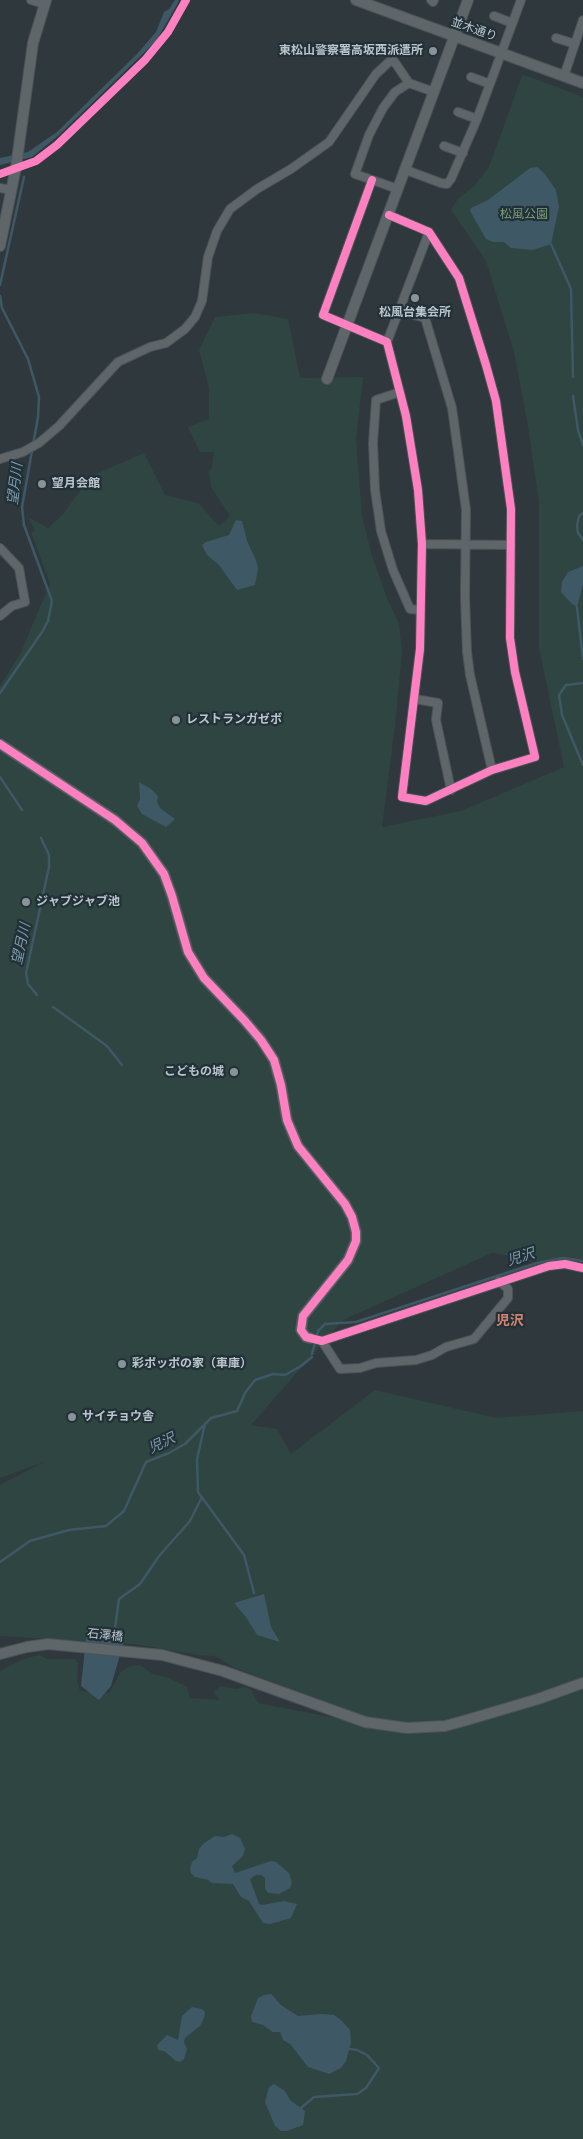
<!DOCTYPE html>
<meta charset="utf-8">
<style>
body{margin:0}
canvas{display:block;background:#2f383c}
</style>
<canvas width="583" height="2139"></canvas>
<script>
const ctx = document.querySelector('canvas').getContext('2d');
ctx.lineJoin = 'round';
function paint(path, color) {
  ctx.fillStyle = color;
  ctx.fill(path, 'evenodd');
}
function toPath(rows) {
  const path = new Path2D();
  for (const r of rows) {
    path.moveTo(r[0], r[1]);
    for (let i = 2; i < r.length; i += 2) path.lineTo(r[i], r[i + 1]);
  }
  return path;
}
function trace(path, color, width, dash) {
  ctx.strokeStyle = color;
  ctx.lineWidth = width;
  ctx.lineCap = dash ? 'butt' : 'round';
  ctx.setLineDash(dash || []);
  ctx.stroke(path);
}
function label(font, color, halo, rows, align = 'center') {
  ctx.font = font + ' Roboto,"Noto Sans JP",sans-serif';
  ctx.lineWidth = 4.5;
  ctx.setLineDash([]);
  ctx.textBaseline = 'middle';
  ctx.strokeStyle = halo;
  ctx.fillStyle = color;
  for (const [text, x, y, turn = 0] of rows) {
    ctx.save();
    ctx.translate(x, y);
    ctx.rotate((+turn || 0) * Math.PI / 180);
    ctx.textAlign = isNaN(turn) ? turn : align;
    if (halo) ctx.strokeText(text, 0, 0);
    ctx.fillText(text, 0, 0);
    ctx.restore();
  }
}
paint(toPath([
 [524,75,583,97,583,1268,492,1253,343,1320,251,1425,277,1429,291,1454,375,1390,496,1418,583,1411,583,2139,0,2139,0,1671,23,1659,39,1655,47,1659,75,1659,78,1663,77,1680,80,1691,109,1693,121,1672,130,1666,140,1665,153,1674,169,1678,187,1687,190,1698,220,1700,213,1692,221,1686,235,1689,245,1687,251,1690,258,1703,346,1720,348,1710,235,1668,215,1656,198,1655,134,1644,0,1636,0,1485,46,1461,0,1478,0,686,20,654,50,584,31,532,35,531,28,517,48,528,63,514,91,476,144,453,165,495,198,503,219,526,230,516,211,487,209,471,212,468,214,452,200,452,188,427,209,419,209,388,199,350,215,317,253,313,288,319,300,378,363,377,356,439,362,516,371,553,387,598,399,624,402,652,395,725,382,827,461,811,564,767,539,648,539,502,528,426,514,352,486,261,451,210,457,200,475,185,489,167,522,76]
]), '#2e4541');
paint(toPath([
 [175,0,179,0,178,3,156,41,59,135,32,157,0,165,0,158,28,152,57,132,137,54,156,32,164,12,169,9],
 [537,167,545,174,556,190,559,207,551,244,533,250,511,248,504,242,493,242,486,239,470,211,471,208,488,200,530,168],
 [236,520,242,521,247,541,256,560,258,568,255,585,237,590,219,565,207,555,202,545,206,542,229,535],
 [583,566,583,584,577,607,571,603,561,592,562,582,568,572],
 [139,782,151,789,158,796,157,802,160,808,175,819,166,827,142,814,137,806,140,799],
 [264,1594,271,1627,280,1642,257,1635,246,1617,234,1603],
 [87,1629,126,1634,111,1686,99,1700,81,1686],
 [232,1834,240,1838,245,1849,243,1856,232,1866,235,1873,271,1861,276,1862,289,1873,292,1882,290,1888,279,1894,268,1893,265,1888,265,1878,261,1875,256,1875,250,1879,259,1904,262,1905,284,1901,297,1904,291,1918,270,1924,263,1923,249,1901,241,1897,233,1884,212,1883,208,1880,195,1877,191,1873,190,1868,192,1862,197,1858,199,1849,203,1844,215,1836,224,1837],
 [271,1994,281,2005,298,2016,322,2014,334,2015,342,2021,350,2030,351,2043,346,2061,341,2068,329,2074,308,2067,290,2044,283,2040,280,2032,273,2032,263,2025,252,2022,251,2016,258,1998,264,1995],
 [192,2007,202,2009,205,2012,204,2018,200,2026,185,2038,184,2042,187,2049,184,2059,180,2062,176,2061,164,2051,158,2050,157,2045,167,2035,178,2040,182,2016],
 [274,2084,285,2091,290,2100,305,2111,303,2125,287,2131,281,2131,275,2126,265,2102,269,2087]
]), '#3e5866');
trace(toPath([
 [551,244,571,289,573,377],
 [0,285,24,177],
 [0,296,2,308,28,359,39,397,38,417,22,507,24,525,52,601,48,621,42,632,0,693],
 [573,396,578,430,583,445],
 [583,513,579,516,577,526,578,533,583,540],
 [577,607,583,659],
 [583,683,566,685,559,695,562,715,583,765],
 [0,777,22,810],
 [37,995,28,984,26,973,49,867,49,855,41,838],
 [53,1007,107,1046,122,1065],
 [312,1354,318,1331,325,1324,356,1322,537,1263,563,1258,583,1261],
 [205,1424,197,1459,198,1492,244,1555,254,1593],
 [0,1562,30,1541,69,1530,106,1526,124,1511,146,1462,169,1453,185,1444,211,1418,237,1411,245,1393,255,1380,273,1374,285,1375,301,1366,312,1357],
 [115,1628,119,1599,140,1584,159,1556,190,1521,202,1497],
 [301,2108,314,2097,357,2094,366,2088,379,2068,367,2055,357,2050,350,2049]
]), '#3e5866', 2.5);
const minor = toPath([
 [31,0,44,4],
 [431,0,433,2,434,0],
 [494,16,512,23],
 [556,38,575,44],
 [564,76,583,20],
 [471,77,490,84],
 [458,112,477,119],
 [444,146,463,153],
 [406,170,441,183,447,184,451,179,477,119,521,0],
 [372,180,323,315,387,342,406,416,418,490,422,544,420,649,402,797,426,801,492,770,535,757,515,672,510,638,511,509,496,401,486,365,459,278,429,232,389,215],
 [0,188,11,190],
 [398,189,355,174,369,135,383,108,395,92,409,83],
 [400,311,425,318,452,408,466,510,465,597,467,652,470,675,492,770],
 [387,342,429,232],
 [400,392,376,400,373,443,375,490,381,531,393,570,410,609,420,610],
 [0,459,23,452,39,443,59,426,118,362,150,347,166,343,185,329,195,317,202,301,208,257,217,231,230,209,257,189,291,169,329,142,376,74,389,62,394,61,409,83,434,92],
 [422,544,511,545],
 [0,548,19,568,25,602,12,606,0,616],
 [415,699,438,703,436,720,451,790],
 [310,1338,322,1341,549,1266,565,1264,583,1268],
 [322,1341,340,1369,360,1368,376,1363,416,1360,432,1355,446,1347,474,1339,508,1298,508,1289,499,1281]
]);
const tertiary = toPath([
 [356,0,583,83],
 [0,246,16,167,33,43,46,0],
 [327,379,468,0],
 [0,744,115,820,142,843,164,874,172,896,188,952,204,978,244,1020,261,1040,274,1060,281,1085,287,1120,298,1146,345,1204,352,1217,356,1232,356,1241,348,1260,303,1316,301,1330,306,1337,310,1338],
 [0,1654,27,1647,48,1644,162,1655,223,1671,365,1722,407,1728,445,1726,467,1720,538,1699,583,1683]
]);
trace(minor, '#4d5357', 10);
trace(tertiary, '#4d5357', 12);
trace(minor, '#5f666a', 8);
trace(tertiary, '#5f666a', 10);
trace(toPath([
 [0,174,36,161,57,145,145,60,168,32,186,0],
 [372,180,323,315,387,342,406,416,418,490,422,544,420,649,402,797,426,801,492,770,535,757,515,672,510,638,511,509,496,401,486,365,459,278,429,232,389,215],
 [0,744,115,820,142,843,164,874,172,896,188,952,204,978,244,1020,261,1040,274,1060,281,1085,287,1120,298,1146,345,1204,352,1217,356,1232,356,1241,348,1260,303,1316,301,1330,306,1337,322,1341,549,1266,565,1264,583,1268]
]), '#ff80c0', 8);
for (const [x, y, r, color] of [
 [433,51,5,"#89949a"],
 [415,298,5,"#89949a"],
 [42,484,5,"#89949a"],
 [176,720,5,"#89949a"],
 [26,902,5,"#89949a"],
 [234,1072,5,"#89949a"],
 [122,1364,5,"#89949a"],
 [72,1417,5,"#89949a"]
]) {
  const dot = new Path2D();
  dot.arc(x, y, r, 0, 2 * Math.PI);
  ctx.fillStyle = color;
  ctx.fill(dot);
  trace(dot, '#223037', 2);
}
label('12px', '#bac5cc', '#223037', [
 ["並木通り",474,30,19],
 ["石澤橋",105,1636,6]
]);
label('bold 12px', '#bac5cc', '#223037', [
 ["東松山警察署高坂西派遣所",423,51,"right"],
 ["松風台集会所",415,313,"center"],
 ["望月会館",52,484],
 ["レストランガゼボ",186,720],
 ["ジャブジャブ池",36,902],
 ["こどもの城",224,1072,"right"],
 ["彩ポッポの家（車庫）",132,1364],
 ["サイチョウ舎",82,1417]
], 'left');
label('12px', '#7ba07a', '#223037', [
 ["松風公園",524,215]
]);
label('italic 14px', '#7d9cac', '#223037', [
 ["望月川",16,484,-83],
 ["望月川",22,944,-78],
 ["児沢",521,1258,-17],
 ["児沢",162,1444,-26]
]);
label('bold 14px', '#d08371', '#223037', [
 ["児沢",510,1321]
]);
</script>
